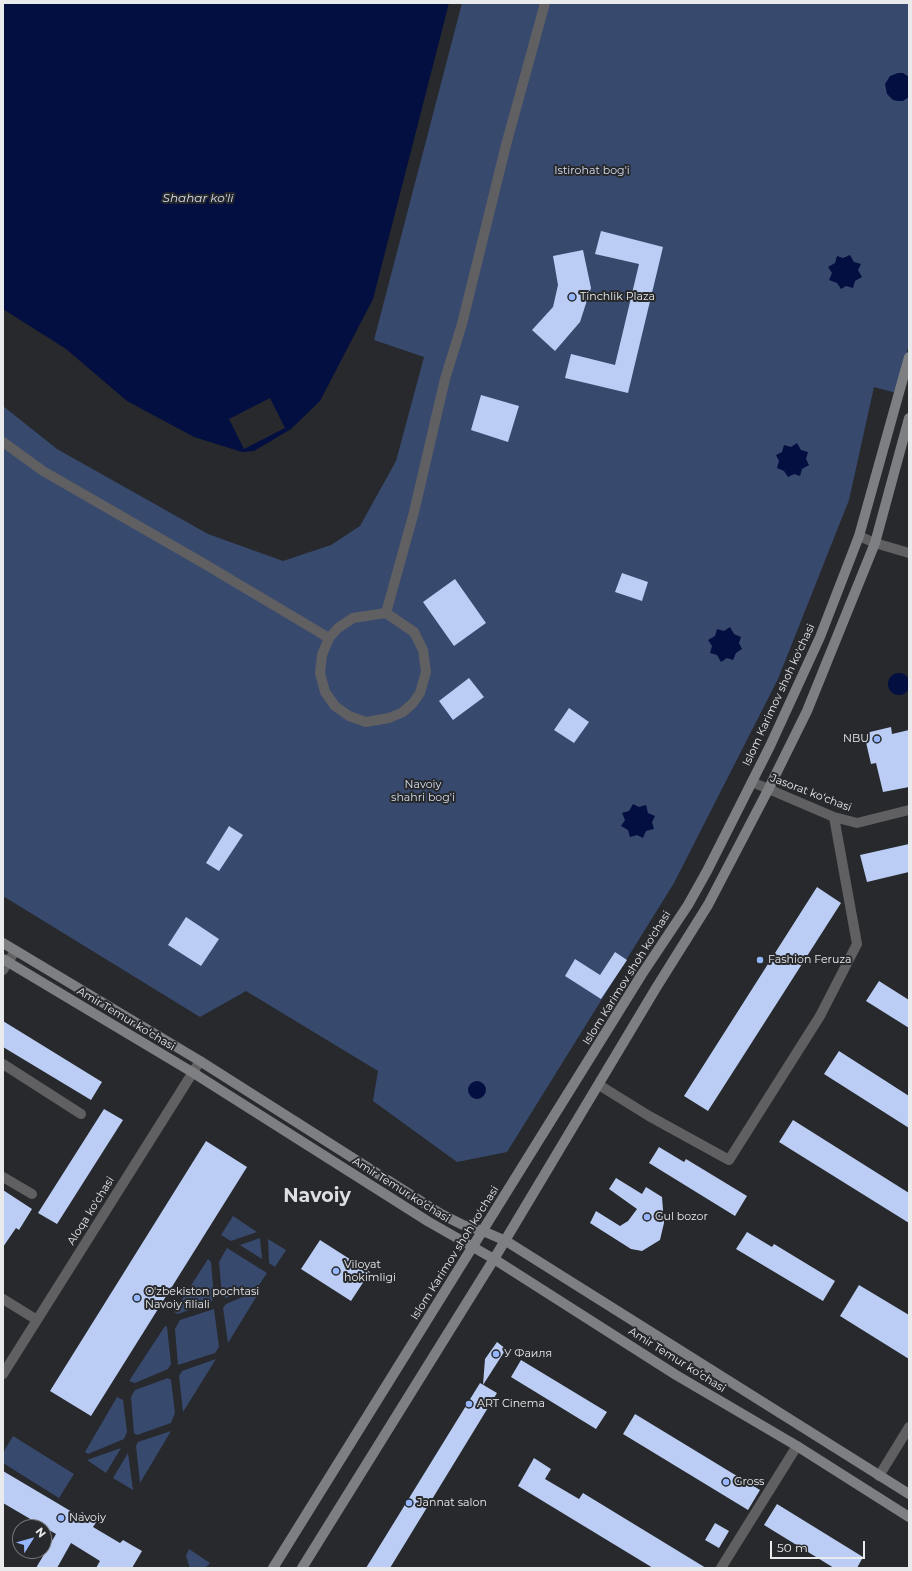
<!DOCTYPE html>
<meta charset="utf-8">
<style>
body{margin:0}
#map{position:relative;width:912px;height:1571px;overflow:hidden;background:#27292c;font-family:Montserrat,sans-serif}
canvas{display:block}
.frame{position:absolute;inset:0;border:4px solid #e9eaec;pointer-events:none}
.north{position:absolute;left:12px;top:1519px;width:40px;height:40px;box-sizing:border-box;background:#27292c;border:1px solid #757679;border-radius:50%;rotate:53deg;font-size:11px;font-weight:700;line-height:16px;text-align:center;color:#e9eaec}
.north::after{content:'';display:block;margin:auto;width:14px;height:18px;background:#96b6fd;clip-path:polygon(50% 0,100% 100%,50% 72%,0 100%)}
.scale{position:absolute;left:770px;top:1541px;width:95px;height:18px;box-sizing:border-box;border:2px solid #e9eaec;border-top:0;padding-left:5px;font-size:12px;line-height:14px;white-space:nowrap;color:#e9eaec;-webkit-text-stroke:3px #27292c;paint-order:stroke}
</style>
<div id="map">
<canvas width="912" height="1571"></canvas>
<div class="frame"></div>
<div class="north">N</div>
<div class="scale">50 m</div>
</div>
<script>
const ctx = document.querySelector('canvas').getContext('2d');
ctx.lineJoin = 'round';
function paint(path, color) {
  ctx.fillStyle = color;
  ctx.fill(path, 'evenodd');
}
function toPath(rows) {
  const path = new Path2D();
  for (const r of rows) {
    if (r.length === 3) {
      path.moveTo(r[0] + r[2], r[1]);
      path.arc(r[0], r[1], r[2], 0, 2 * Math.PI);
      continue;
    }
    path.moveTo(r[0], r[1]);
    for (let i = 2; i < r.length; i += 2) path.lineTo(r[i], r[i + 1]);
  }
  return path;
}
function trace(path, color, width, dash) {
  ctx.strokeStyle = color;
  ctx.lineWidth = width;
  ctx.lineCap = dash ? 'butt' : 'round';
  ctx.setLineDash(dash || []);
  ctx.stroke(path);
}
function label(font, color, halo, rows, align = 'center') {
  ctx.font = font + ' Montserrat,sans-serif';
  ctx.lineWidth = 4;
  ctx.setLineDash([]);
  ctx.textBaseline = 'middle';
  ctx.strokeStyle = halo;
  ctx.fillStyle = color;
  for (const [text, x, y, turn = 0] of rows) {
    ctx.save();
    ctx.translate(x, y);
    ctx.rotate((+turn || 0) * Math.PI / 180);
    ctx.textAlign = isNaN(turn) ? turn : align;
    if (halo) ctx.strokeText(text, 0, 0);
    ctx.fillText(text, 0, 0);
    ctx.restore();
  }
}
paint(toPath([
 [462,3,909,3,909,344,896,393,874,387,849,500,778,679,674,883,507,1152,457,1162,373,1101,378,1071,246,991,200,1017,3,896,3,406,57,449,208,534,283,561,331,545,360,526,396,461,424,357,374,340],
 [233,1216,257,1232,231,1241,221,1235],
 [260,1238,262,1259,240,1245],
 [268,1239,286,1250,275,1267,269,1263],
 [227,1248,267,1273,259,1285,226,1298,222,1295,219,1262],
 [208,1259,211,1262,214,1297,211,1302,178,1314,174,1312],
 [254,1292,258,1294,228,1343,223,1308,226,1304],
 [214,1309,219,1347,215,1353,178,1365,175,1329,180,1320],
 [165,1326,167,1327,171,1364,168,1369,135,1383,129,1381],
 [216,1359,183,1412,179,1376,182,1371],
 [168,1378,171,1380,175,1413,171,1423,137,1435,134,1433,131,1397,135,1390],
 [117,1397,123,1400,127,1432,124,1439,88,1454,85,1452],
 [171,1431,140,1483,136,1446,138,1442],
 [13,1436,74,1474,59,1498,3,1463,3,1453],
 [121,1448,106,1473,87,1460],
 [128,1453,133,1490,113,1478],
 [189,1549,210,1563,205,1568,190,1568,186,1556]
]), '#38496e');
paint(toPath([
 [3,3,449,3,373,299,320,401,291,429,254,451,242,452,194,437,127,401,66,349,3,309],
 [898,73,903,73,909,77,909,97,903,101,898,101,893,100,887,94,885,84,890,76],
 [850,255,854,262,861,264,858,270,862,277,855,281,853,288,846,286,841,289,837,283,829,280,832,273,828,267,835,263,837,256,843,258],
 [797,443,801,450,808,452,806,459,809,465,802,469,800,476,794,474,788,477,784,471,777,468,779,461,776,455,782,452,784,445,791,447],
 [730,627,734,634,741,637,739,643,742,649,736,653,733,660,727,658,721,662,717,655,710,653,712,646,708,640,715,636,717,629,724,631],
 [899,684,11],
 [633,804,639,807,646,805,648,813,655,816,652,822,654,829,646,831,643,838,637,835,630,837,628,830,621,826,625,820,622,813,629,811],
 [477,1090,9]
]), '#030f40');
paint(toPath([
 [270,398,285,428,244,449,229,419]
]), '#27292c');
paint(toPath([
 [601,231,663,247,628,393,565,378,571,354,615,365,639,264,595,254],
 [583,250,591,288,580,322,555,351,532,330,553,307,558,285,553,256],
 [481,395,519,406,508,442,471,430],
 [622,573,648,582,642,601,615,592],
 [455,579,486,623,454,646,423,602],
 [469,678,484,697,453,720,439,701],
 [569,708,589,722,574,743,554,730],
 [891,727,892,734,909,730,909,787,883,792,876,763,871,764,865,738,870,732],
 [229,826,243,835,219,871,206,863],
 [909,844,909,872,867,882,860,855],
 [817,887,841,903,708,1111,684,1096],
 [186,917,219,939,201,966,168,945],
 [615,952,627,960,601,999,565,976,575,959,600,975],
 [879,981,909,1000,909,1028,866,1001],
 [3,1021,102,1082,91,1100,3,1047],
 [839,1051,909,1096,909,1128,824,1074],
 [104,1109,123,1120,57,1224,38,1213],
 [793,1120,909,1193,909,1223,779,1142],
 [206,1141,247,1167,91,1416,50,1391],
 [659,1147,684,1162,686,1159,747,1196,735,1216,649,1163],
 [616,1178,642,1194,646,1187,662,1197,664,1223,660,1240,642,1251,631,1249,590,1223,596,1211,620,1226,628,1221,637,1209,609,1189],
 [3,1190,32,1209,19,1230,16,1228,3,1247],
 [747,1232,772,1247,774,1244,835,1281,823,1301,736,1249],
 [320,1240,370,1272,351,1301,301,1269],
 [859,1285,909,1315,909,1359,840,1316],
 [497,1342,506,1349,483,1385,485,1359],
 [521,1360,607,1412,596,1429,511,1377],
 [480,1383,497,1393,390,1568,366,1568],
 [635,1414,760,1490,748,1510,623,1434],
 [534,1458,551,1469,545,1479,579,1499,583,1493,706,1568,653,1568,518,1486],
 [3,1471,79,1516,82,1512,97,1521,93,1527,120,1543,123,1540,142,1551,132,1568,96,1568,100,1561,71,1543,57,1568,36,1568,56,1534,3,1503],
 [777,1504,863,1557,857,1568,834,1568,764,1525],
 [715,1523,729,1531,719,1548,705,1540]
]), '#bbcdf4');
trace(toPath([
 [3,442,43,471,203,563,329,638],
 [859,536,875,543,909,553],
 [386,613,414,512,445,379,462,324,506,145,545,3],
 [386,613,414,632,423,650,426,672,420,693,413,703,403,712,389,718,366,722,349,716,335,706,325,692,320,673,322,655,329,638,338,628,353,618,386,613],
 [752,782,834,817,857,823,909,810],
 [3,970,15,951],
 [3,1064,81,1114],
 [599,1085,649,1116,729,1160,820,1016,857,944,834,817],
 [3,1177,32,1194],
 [3,1299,37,1320],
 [3,1374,200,1061],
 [879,1476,909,1427],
 [721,1568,797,1446]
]), '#606062', 10);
trace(toPath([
 [3,943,200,1061,441,1214,463,1225,483,1231,506,1241,909,1494],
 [3,959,192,1072,429,1222,494,1259,676,1375,797,1446,909,1517],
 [273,1568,642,974,688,905,707,871,770,746,820,637,859,536,909,357],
 [302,1568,494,1259,656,988,708,905,768,790,807,711,875,543,909,418]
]), '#7e7f82', 10);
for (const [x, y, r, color] of [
 [572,297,4,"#96b6fd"],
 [877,739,4,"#96b6fd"],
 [760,960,4,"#96b6fd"],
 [647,1217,4,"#96b6fd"],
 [336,1271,4,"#96b6fd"],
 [137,1298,4,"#96b6fd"],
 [496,1354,4,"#96b6fd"],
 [469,1404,4,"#96b6fd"],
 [726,1482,4,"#96b6fd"],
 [409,1503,4,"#96b6fd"],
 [61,1518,4,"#96b6fd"]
]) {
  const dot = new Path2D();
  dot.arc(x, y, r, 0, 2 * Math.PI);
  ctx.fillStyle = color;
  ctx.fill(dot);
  trace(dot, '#27292c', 1.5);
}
label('11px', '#d6dff0', '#27292c', [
 ["Istirohat bog'i",592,171],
 ["Navoiy",423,785],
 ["shahri bog'i",423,798]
]);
label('11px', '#e9eaec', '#27292c', [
 ["Tinchlik Plaza",580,297],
 ["NBU",869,739,"right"],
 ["Fashion Feruza",768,960],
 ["Gul bozor",655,1217],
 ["Viloyat",344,1265],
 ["hokimligi",344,1278],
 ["O'zbekiston pochtasi",145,1292],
 ["Navoiy filiali",145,1305],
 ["У Фаиля",504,1354],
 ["ART Cinema",477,1404],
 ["Gross",734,1482],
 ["Jannat salon",417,1503],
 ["Navoiy",69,1518]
], 'left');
label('11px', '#e9eaec', '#27292c', [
 ["Islom Karimov shoh ko'chasi",779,695,-65],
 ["Jasorat ko‘chasi",811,793,21],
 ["Islom Karimov shoh ko'chasi",627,978,-58],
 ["Amir Temur ko‘chasi",126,1019,31],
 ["Amir Temur ko‘chasi",401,1190,32],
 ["Aloqa ko'chasi",91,1211,-58],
 ["Islom Karimov shoh ko'chasi",455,1253,-58],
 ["Amir Temur ko‘chasi",677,1360,32]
]);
label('italic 12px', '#d5ddee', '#27292c', [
 ["Shahar ko'li",198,198]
]);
label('bold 19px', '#dcdee2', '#27292c', [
 ["Navoiy",317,1196]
]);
</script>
